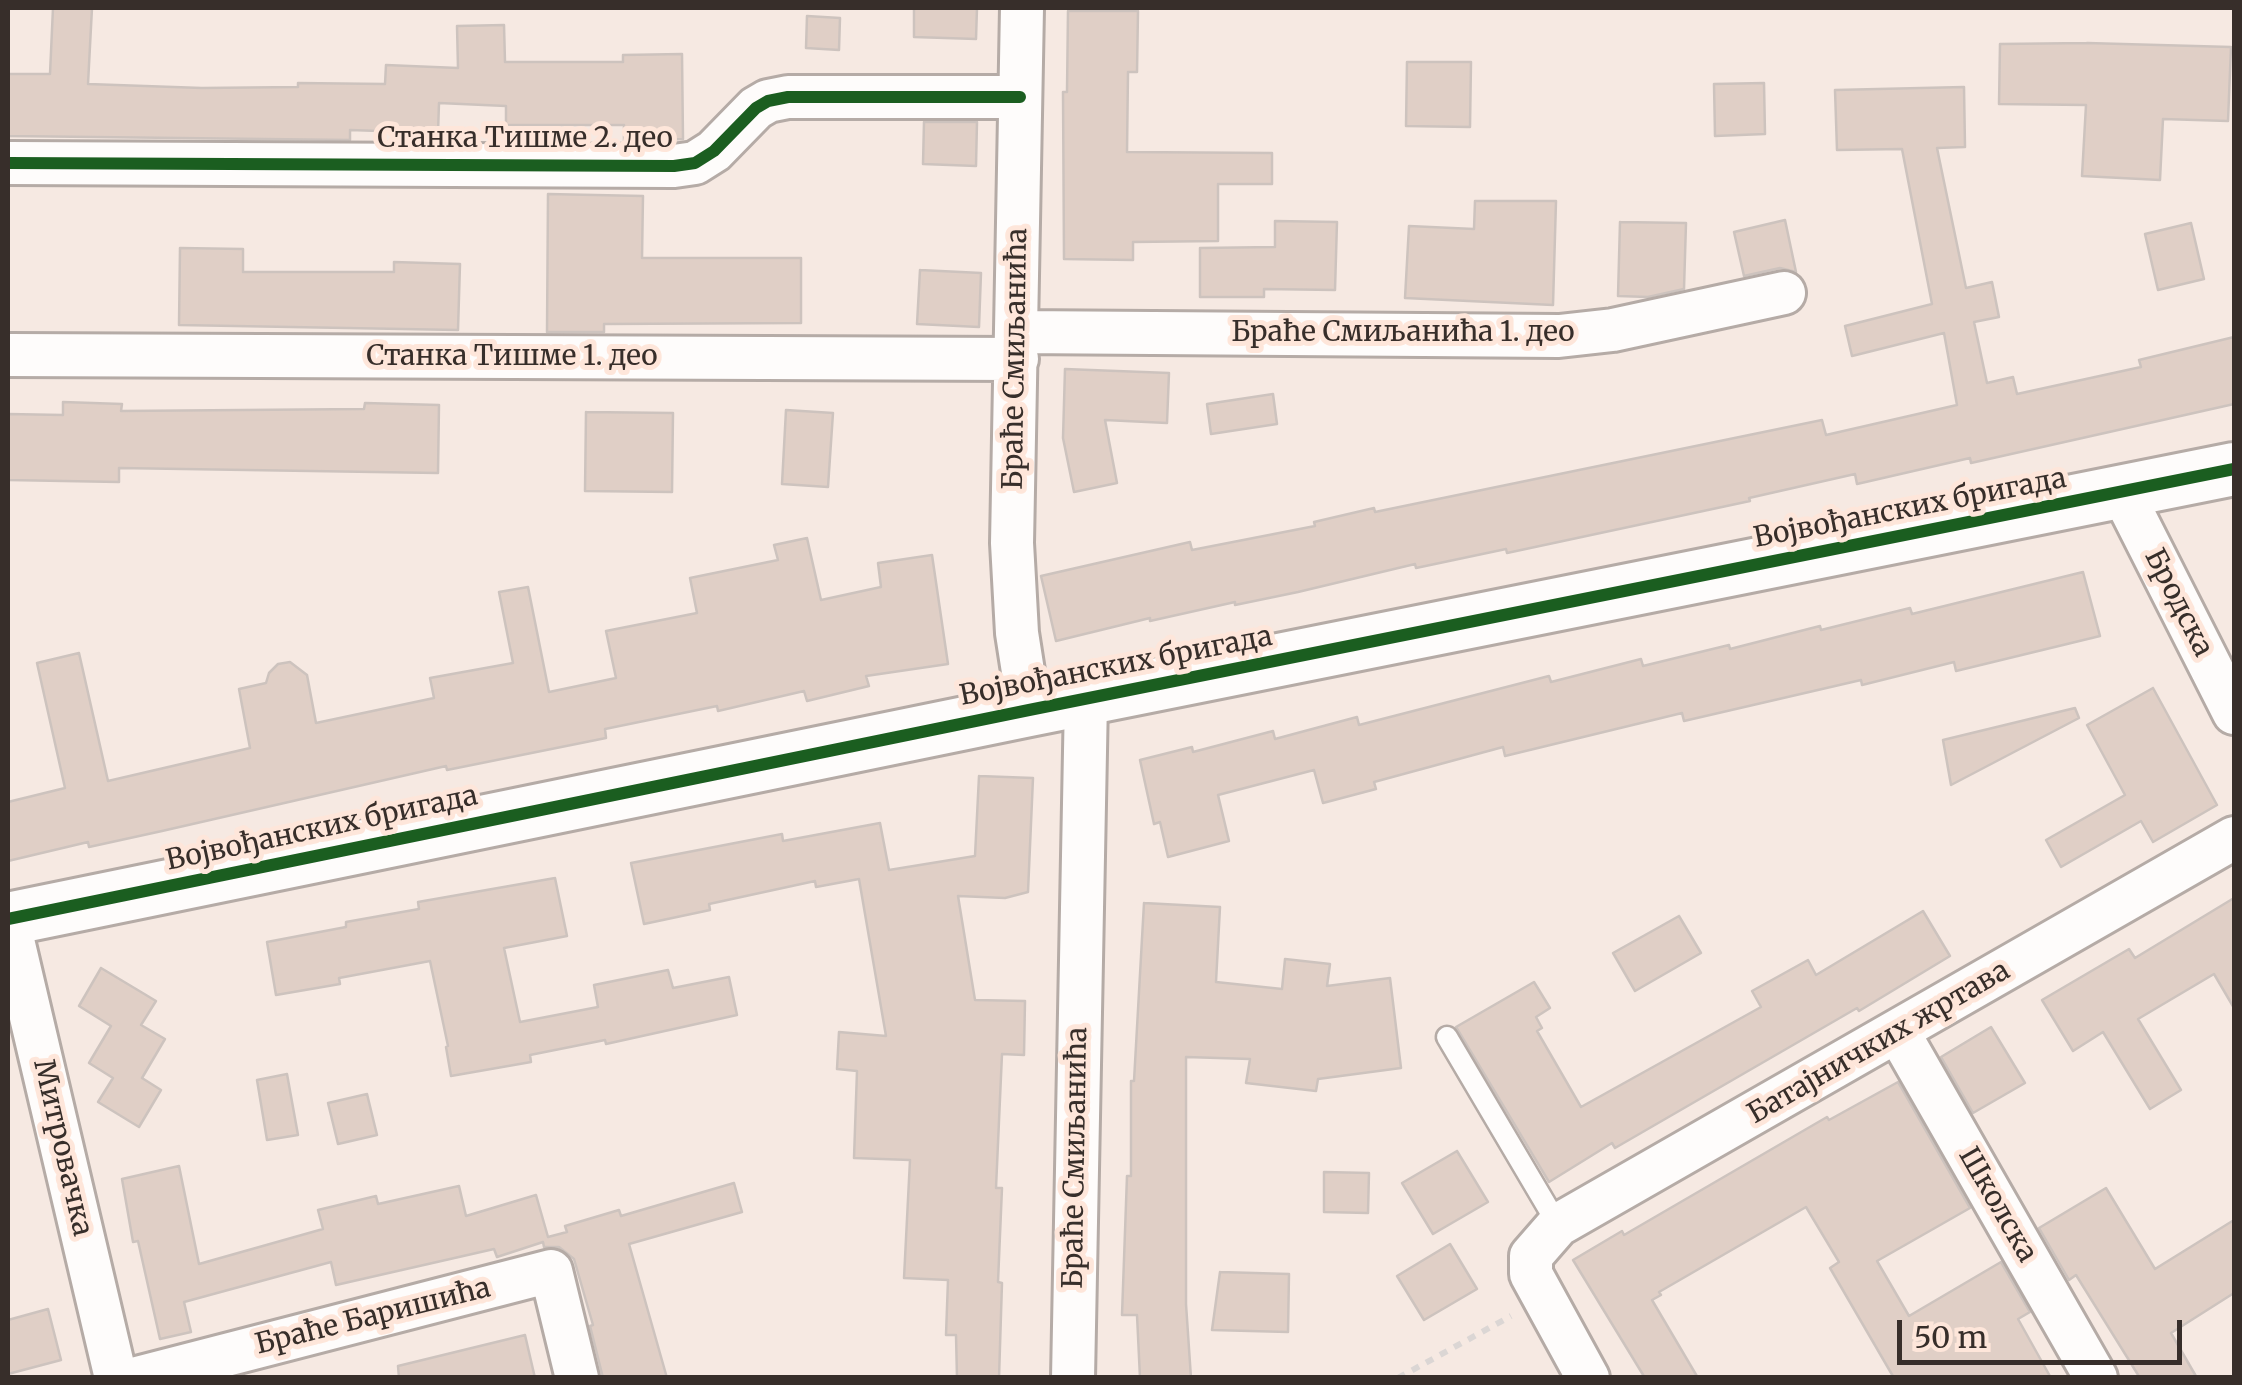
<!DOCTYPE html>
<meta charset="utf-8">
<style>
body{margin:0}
#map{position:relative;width:2242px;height:1385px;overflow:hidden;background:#f6e9e2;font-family:Merriweather,serif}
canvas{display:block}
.frame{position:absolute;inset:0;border:10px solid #372e2a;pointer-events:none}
.scale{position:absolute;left:1897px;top:1320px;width:285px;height:45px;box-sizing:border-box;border:5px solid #372e2a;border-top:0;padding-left:12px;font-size:30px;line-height:35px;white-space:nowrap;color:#372e2a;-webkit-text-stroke:8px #fee6da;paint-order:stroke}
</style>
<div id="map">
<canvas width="2242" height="1385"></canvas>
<div class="frame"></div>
<div class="scale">50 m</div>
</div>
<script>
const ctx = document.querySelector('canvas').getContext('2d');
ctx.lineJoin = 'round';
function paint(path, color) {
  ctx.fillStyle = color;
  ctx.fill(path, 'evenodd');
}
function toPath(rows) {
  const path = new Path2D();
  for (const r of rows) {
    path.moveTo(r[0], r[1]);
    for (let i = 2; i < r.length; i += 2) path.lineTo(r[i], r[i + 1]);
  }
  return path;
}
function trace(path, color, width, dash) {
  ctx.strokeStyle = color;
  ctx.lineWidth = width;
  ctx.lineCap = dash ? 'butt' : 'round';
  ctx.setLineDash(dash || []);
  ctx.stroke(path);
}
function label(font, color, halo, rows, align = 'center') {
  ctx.font = font + ' Merriweather,serif';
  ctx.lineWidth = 10;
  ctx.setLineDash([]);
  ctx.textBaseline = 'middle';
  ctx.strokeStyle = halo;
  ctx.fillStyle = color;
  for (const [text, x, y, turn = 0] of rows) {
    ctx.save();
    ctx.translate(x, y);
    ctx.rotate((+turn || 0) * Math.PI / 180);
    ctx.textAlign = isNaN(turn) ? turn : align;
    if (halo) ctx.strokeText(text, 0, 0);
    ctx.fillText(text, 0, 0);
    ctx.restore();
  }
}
const building = toPath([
 [53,8,92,8,88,84,202,88,298,87,298,83,385,84,386,65,458,68,457,26,504,25,505,62,623,62,623,55,682,54,683,139,624,141,624,125,506,125,506,106,439,103,438,133,350,130,350,140,8,136,8,74,50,74,53,8],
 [914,8,977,8,976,39,914,37,914,8],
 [1068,11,1138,11,1137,72,1128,72,1127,152,1272,153,1272,184,1218,184,1218,241,1133,242,1133,260,1064,259,1063,92,1067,92,1068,11],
 [807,16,840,18,839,50,806,48,807,16],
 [2087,43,2231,47,2228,121,2163,119,2160,180,2082,176,2086,105,1999,104,2000,44,2087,43],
 [1407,62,1471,62,1470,127,1406,126,1407,62],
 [1764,83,1765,134,1715,136,1714,84,1764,83],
 [1964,87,1965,147,1937,148,1966,288,1992,282,1999,317,1974,322,1987,383,2013,377,2017,394,2141,367,2139,360,2234,337,2234,404,1971,463,1970,458,1857,484,1855,474,1749,498,1750,501,1507,553,1506,549,1416,568,1415,564,1298,592,1235,605,1235,602,1150,621,1150,618,1056,641,1041,576,1190,542,1192,550,1315,526,1314,522,1374,508,1375,512,1822,420,1826,435,1957,405,1944,333,1852,356,1845,326,1932,304,1902,149,1837,150,1835,90,1964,87],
 [924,122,977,122,976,166,923,164,924,122],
 [548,194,643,196,642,258,801,258,801,323,604,324,604,332,547,332,548,194],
 [1475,201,1556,201,1553,305,1405,298,1409,226,1474,229,1475,201],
 [1785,220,1796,272,1780,268,1744,276,1734,232,1785,220],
 [1275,221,1337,222,1335,290,1264,289,1264,297,1200,297,1200,248,1275,247,1275,221],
 [1620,222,1686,223,1684,289,1648,297,1618,296,1620,222],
 [2191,223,2204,279,2158,290,2145,234,2191,223],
 [180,248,243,249,243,272,394,272,394,262,460,264,458,330,179,325,180,248],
 [920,270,981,273,979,327,917,324,920,270],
 [1065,369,1169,373,1167,423,1105,420,1117,483,1074,492,1063,438,1065,369],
 [1273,394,1277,424,1211,434,1207,404,1273,394],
 [63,402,122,404,121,411,364,409,365,403,439,405,438,473,119,468,119,482,8,480,8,414,63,415,63,402],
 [786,410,833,413,828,487,782,484,786,410],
 [586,412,673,413,672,492,585,491,586,412],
 [807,538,821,600,881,587,878,563,932,555,948,664,866,676,869,686,807,701,804,691,718,711,717,706,605,729,606,738,447,770,446,766,162,831,89,847,88,842,8,861,8,802,65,788,37,663,79,653,108,781,250,748,239,689,266,683,269,673,278,664,290,662,307,675,316,723,434,698,430,678,513,663,499,592,528,587,549,692,616,678,606,631,697,613,690,578,778,560,774,545,807,538],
 [2083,572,2100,636,1956,671,1954,662,1862,685,1861,680,1684,721,1682,713,1505,756,1503,747,1374,782,1376,789,1323,803,1314,770,1218,795,1229,841,1168,857,1160,822,1154,824,1140,760,1192,747,1193,752,1273,731,1275,739,1357,717,1359,725,1549,676,1551,682,1641,659,1643,666,1729,645,1730,649,1820,626,1821,630,1910,608,1912,614,2083,572],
 [2153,688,2217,805,2153,842,2141,821,2061,867,2046,840,2125,795,2087,725,2153,688],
 [2075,708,2079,718,1951,785,1943,740,2075,708],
 [979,776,1033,778,1028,892,1005,898,958,896,975,1000,1025,1001,1024,1055,1002,1054,996,1188,1002,1188,998,1282,1002,1283,999,1378,957,1378,956,1335,946,1335,948,1280,904,1278,910,1160,854,1158,857,1071,837,1069,839,1032,886,1036,859,879,816,887,815,881,709,904,710,910,644,924,631,863,782,834,783,841,880,823,889,870,975,856,979,776],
 [555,878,567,936,504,948,520,1022,598,1007,594,985,668,970,673,988,729,977,737,1015,606,1044,605,1040,530,1055,531,1062,451,1076,446,1047,448,1046,430,961,339,978,340,984,276,995,267,942,346,927,346,922,419,909,418,902,555,878],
 [2234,898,2234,1008,2214,974,2138,1019,2181,1090,2150,1109,2103,1032,2073,1051,2042,1000,2129,949,2135,958,2234,898],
 [1144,903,1220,907,1216,982,1282,989,1285,959,1330,964,1327,986,1390,978,1401,1068,1318,1079,1316,1091,1246,1083,1250,1059,1186,1057,1186,1304,1191,1378,1140,1378,1137,1315,1122,1315,1127,1176,1131,1176,1131,1081,1134,1081,1144,903],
 [1923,911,1950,956,1859,1011,1857,1008,1615,1148,1612,1143,1549,1182,1456,1027,1534,982,1550,1008,1536,1017,1542,1028,1537,1031,1581,1107,1761,1007,1752,991,1808,960,1816,975,1923,911],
 [1679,916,1701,953,1635,991,1613,953,1679,916],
 [101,968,156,1001,141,1025,165,1039,142,1078,161,1090,139,1127,98,1102,113,1078,89,1063,111,1026,79,1006,101,968],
 [1991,1027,2025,1083,1973,1113,1941,1057,1991,1027],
 [287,1074,298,1135,267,1140,257,1080,287,1074],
 [1898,1082,1970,1208,1877,1261,1909,1316,2001,1262,2030,1312,2018,1319,2051,1378,1894,1378,1830,1268,1839,1262,1806,1207,1659,1292,1661,1295,1652,1300,1698,1378,1645,1378,1573,1260,1622,1231,1624,1235,1827,1117,1829,1120,1898,1082],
 [367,1094,377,1135,338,1144,328,1103,367,1094],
 [1457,1151,1488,1202,1433,1234,1402,1183,1457,1151],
 [179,1166,199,1264,323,1229,318,1210,376,1196,378,1204,459,1186,466,1216,536,1195,548,1237,567,1232,565,1226,619,1210,621,1216,734,1183,742,1212,629,1244,667,1378,603,1378,590,1326,593,1325,574,1259,559,1247,544,1247,543,1242,497,1257,494,1249,336,1285,331,1262,184,1302,191,1332,160,1339,138,1241,133,1242,122,1179,179,1166],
 [1324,1172,1369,1173,1368,1213,1324,1212,1324,1172],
 [2106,1188,2155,1269,2234,1220,2234,1293,2171,1333,2197,1378,2140,1378,2076,1275,2069,1280,2039,1228,2106,1188],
 [1450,1244,1477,1289,1424,1320,1397,1276,1450,1244],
 [1220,1272,1289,1274,1288,1332,1212,1330,1220,1272],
 [48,1309,61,1360,8,1374,8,1320,48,1309],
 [525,1335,535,1378,399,1378,398,1366,525,1335]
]);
paint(building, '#e0cfc6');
trace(building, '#cdc3be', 2.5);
const service = toPath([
 [1447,1037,1558,1225]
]);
const minor = toPath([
 [1022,8,1012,543,1017,633,1029,710],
 [8,163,674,166,695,163,714,151,756,108,768,101,788,97,1020,97],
 [1018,332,1559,336,1613,330,1784,293],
 [8,355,1017,359],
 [2122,492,2234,713],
 [8,919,116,1378],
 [1898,1032,2096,1378],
 [137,1378,551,1271,577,1378],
 [1073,1378,1086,699],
 [1588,1378,1531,1274,1531,1256,1558,1225,2234,838]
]);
const tertiary = toPath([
 [8,919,1029,710,2234,469]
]);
trace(service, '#b5aba6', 25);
trace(minor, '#b5aba6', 48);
trace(tertiary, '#b5aba6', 58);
trace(toPath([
 [1398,1378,1511,1316]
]), '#dbd6d4', 6, [8, 8]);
trace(service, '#fefcfb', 20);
trace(minor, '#fefcfb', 42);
trace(tertiary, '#fefcfb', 52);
trace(toPath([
 [8,163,674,166,695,163,714,151,756,108,768,101,788,97,1020,97],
 [8,919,1029,710,2234,469]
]), '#1b5e20', 12);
label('28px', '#372e2a', '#fee6da', [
 ["Станка Тишме 2. део",525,139],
 ["Браће Смиљанића 1. део",1403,333],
 ["Станка Тишме 1. део",512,357],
 ["Браће Смиљанића",1016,359,-89],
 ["Војвођанских бригада",1910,509,-11],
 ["Бродска",2178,603,63],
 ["Војвођанских бригада",1116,667,-11],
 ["Војвођанских бригада",322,829,-12],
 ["Батајничких жртава",1879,1043,-30],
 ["Митровачка",62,1148,77],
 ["Браће Смиљанића",1076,1158,-89],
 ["Школска",1997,1205,60],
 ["Браће Баришића",373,1317,-14]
]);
</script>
